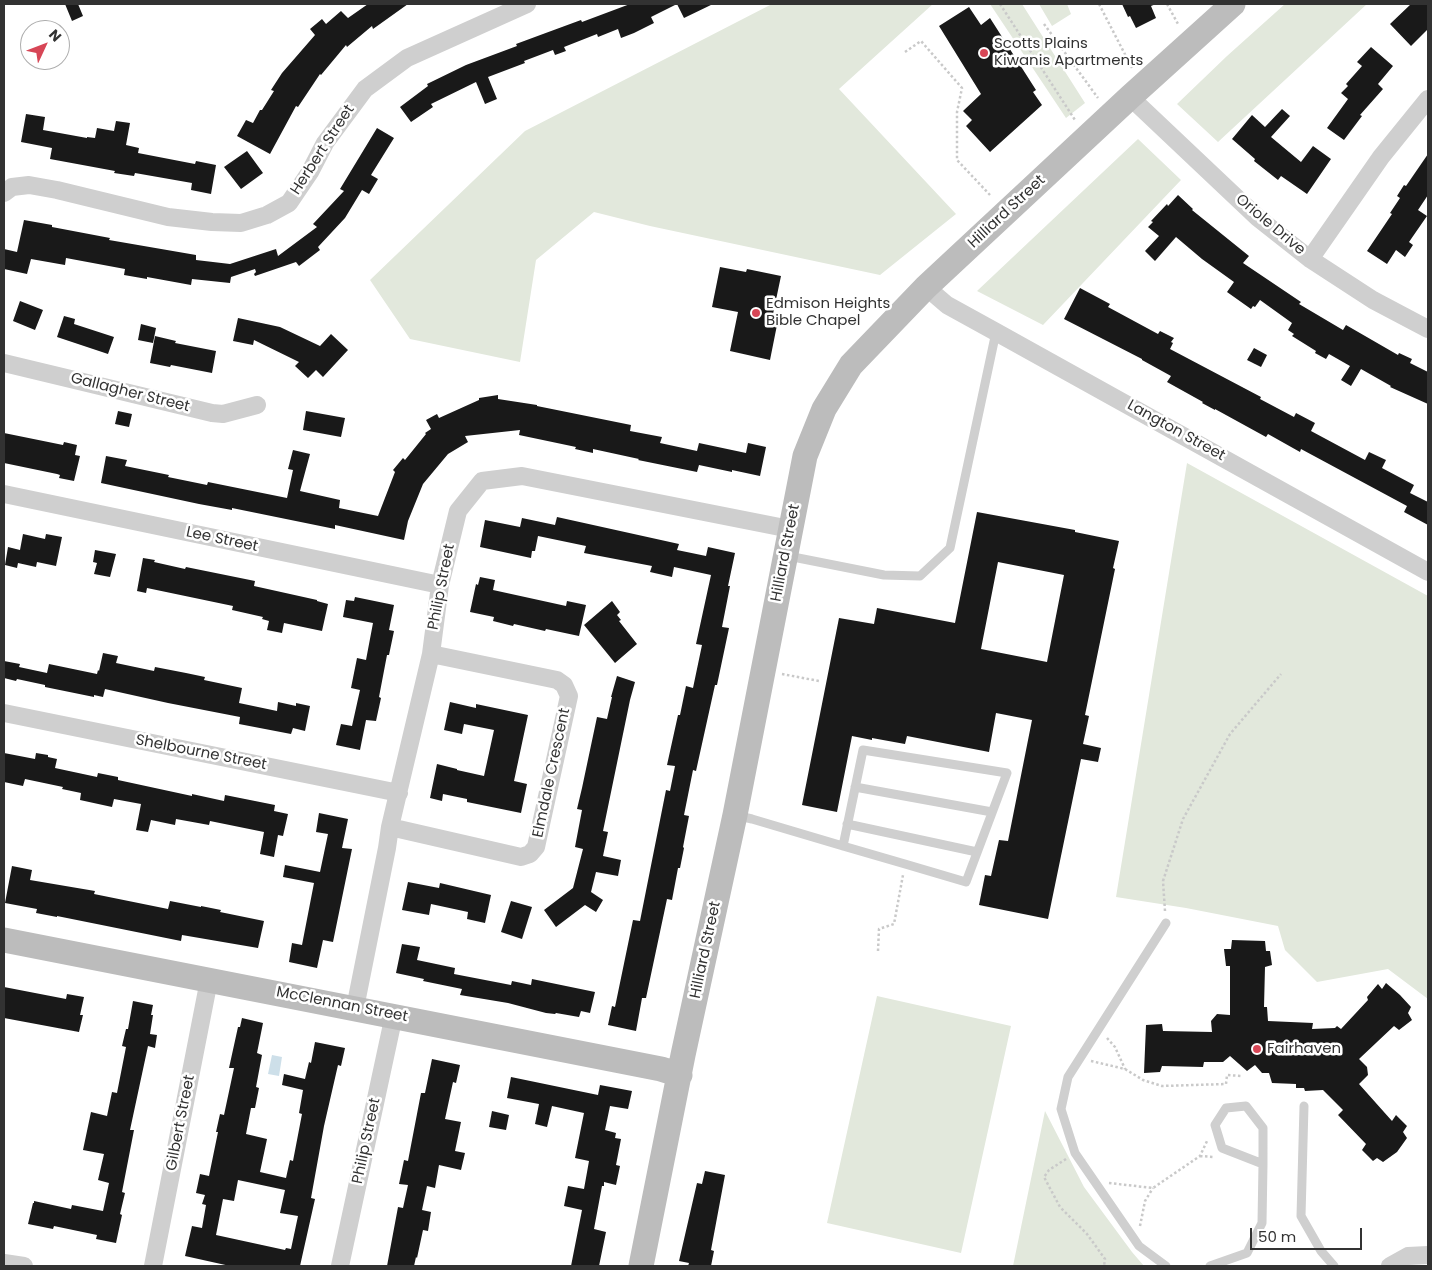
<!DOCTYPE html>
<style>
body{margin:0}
#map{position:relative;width:1432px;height:1270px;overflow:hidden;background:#fff;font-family:Poppins,sans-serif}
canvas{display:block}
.frame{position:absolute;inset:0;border:5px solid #323232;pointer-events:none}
.north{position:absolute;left:20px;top:20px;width:50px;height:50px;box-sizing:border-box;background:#fff;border:1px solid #adadad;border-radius:50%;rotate:47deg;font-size:14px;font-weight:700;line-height:20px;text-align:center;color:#323232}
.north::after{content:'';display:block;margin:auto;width:18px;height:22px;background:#d74656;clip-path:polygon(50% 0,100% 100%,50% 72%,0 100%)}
.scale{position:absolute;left:1250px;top:1228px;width:112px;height:22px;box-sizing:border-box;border:2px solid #323232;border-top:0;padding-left:6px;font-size:15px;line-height:18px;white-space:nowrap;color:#323232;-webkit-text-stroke:4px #fff;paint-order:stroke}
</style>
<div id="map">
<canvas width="1432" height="1270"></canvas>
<div class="frame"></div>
<div class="north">N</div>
<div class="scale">50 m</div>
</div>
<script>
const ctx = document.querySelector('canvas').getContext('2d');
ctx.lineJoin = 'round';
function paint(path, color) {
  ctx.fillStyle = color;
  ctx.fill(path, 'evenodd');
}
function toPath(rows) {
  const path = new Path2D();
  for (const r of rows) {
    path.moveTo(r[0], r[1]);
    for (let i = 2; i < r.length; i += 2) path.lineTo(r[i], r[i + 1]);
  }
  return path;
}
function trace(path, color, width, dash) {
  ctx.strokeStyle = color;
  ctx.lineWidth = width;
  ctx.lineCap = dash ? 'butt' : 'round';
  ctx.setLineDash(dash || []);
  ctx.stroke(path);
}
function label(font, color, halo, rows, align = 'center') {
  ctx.font = font + ' Poppins,sans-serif';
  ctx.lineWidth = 5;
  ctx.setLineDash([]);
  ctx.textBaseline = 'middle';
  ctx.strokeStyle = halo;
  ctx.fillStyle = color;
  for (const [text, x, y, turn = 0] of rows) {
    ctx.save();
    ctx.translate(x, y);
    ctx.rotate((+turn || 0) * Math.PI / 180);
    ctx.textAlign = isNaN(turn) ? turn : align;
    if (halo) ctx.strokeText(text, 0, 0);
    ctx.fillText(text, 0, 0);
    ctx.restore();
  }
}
paint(toPath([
 [772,4,933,4,839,89,956,214,880,275,650,226,594,212,536,260,520,362,410,339,370,280,525,131],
 [990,4,1022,4,1085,103,1066,118],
 [1039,4,1067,4,1071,14,1052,26],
 [1285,4,1367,4,1218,142,1177,104,1227,56],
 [1138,139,1181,180,1043,325,977,291],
 [1187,463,1428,596,1428,999,1388,969,1317,982,1285,950,1278,926,1186,908,1116,897],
 [877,996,1011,1026,961,1253,827,1223],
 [1045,1111,1084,1187,1132,1252,1144,1266,1013,1266]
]), '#e2e8dc');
paint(toPath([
 [272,1055,282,1057,279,1076,268,1074]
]), '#cddfe9');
paint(toPath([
 [65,4,78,4,83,16,72,21],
 [368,4,408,4,373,29,372,26,347,47,346,45,321,75,320,74,298,107,296,106,270,154,237,136,246,120,253,123,260,110,262,110,274,91,271,90,282,73,315,35,310,29,322,19,326,24,341,11,348,18],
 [630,4,713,4,684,18,677,4,651,17,654,23,634,33,621,38,618,29,598,37,597,34,564,47,566,51,555,55,553,50,524,61,525,63,488,77,497,99,485,104,476,82,431,104,433,107,411,122,400,107,428,86,427,84,466,65,517,46,516,44,543,34,581,20,582,22],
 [1122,4,1156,4,1151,6,1156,18,1136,28,1130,16,1128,17],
 [1411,4,1428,4,1428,29,1411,46,1390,24],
 [969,7,981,25,990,18,1036,90,1033,92,1042,105,990,152,966,126,972,120,963,111,981,94,939,26],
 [1371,47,1393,66,1378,84,1383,89,1360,115,1362,116,1344,140,1327,128,1348,99,1341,93,1348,86,1346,84,1362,66,1357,62],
 [1282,109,1290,116,1271,137,1301,162,1313,146,1331,159,1307,194,1281,176,1278,180,1254,161,1255,159,1232,139,1252,115,1265,127],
 [26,114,45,117,43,130,87,138,87,137,95,138,97,128,114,131,116,121,130,123,126,145,139,148,138,153,195,164,196,161,216,165,211,194,191,190,192,183,135,173,134,176,114,173,115,171,50,159,52,148,21,142],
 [377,128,394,138,371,175,378,179,369,194,362,190,345,218,318,247,320,250,299,266,296,262,255,276,254,274,256,272,255,269,231,277,230,283,192,279,191,285,147,277,147,279,124,275,125,269,66,258,65,265,31,259,27,274,4,269,4,249,17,252,24,220,52,225,52,227,110,238,109,240,196,255,196,260,230,264,276,249,278,256,317,227,313,224,344,191,340,189],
 [247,151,263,173,241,189,224,167],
 [1428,154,1428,195,1418,210,1427,216,1409,242,1413,245,1405,257,1396,250,1387,264,1367,251,1392,214,1390,213,1400,198,1397,196,1404,185,1406,186],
 [1178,195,1193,209,1192,210,1249,256,1243,263,1301,302,1299,304,1343,330,1346,325,1398,355,1399,353,1412,359,1410,363,1428,372,1428,404,1390,387,1391,386,1361,369,1351,386,1341,380,1350,366,1329,354,1326,359,1315,353,1316,351,1292,336,1294,334,1288,330,1292,323,1260,300,1255,307,1253,306,1251,309,1227,292,1234,282,1202,259,1176,237,1155,261,1145,251,1159,236,1148,227,1153,222,1151,221,1167,204,1168,206],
 [720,267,746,272,747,269,781,276,773,314,779,315,770,360,730,351,738,312,712,307],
 [1080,288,1110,304,1108,307,1158,334,1160,331,1174,338,1171,342,1173,343,1170,349,1261,397,1260,399,1294,417,1296,413,1315,423,1311,431,1365,460,1369,452,1386,460,1382,468,1414,485,1410,493,1428,502,1428,525,1404,512,1407,506,1301,449,1300,452,1268,434,1266,437,1215,409,1215,410,1202,403,1203,402,1167,382,1171,376,1142,360,1142,359,1064,319],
 [20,301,43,310,35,330,13,321],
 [64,316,75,319,74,324,114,337,108,354,57,337],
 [238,318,280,327,320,346,331,334,348,350,323,377,316,370,308,378,295,366,299,362,254,340,253,345,233,341],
 [141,324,156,328,153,343,138,340],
 [155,336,176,341,175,343,216,351,212,373,171,365,170,367,150,363],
 [1254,348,1267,355,1261,367,1247,360],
 [498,395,498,399,537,405,537,406,631,425,630,431,662,437,660,443,697,451,699,443,746,453,748,443,766,447,760,476,732,470,732,472,699,465,697,472,638,460,639,459,593,449,593,453,575,449,576,447,519,435,520,430,465,436,468,442,448,454,423,484,408,521,404,540,335,525,335,529,232,508,232,510,199,504,101,483,106,456,127,460,125,466,169,475,168,477,207,485,208,482,287,498,293,470,288,469,293,450,310,454,300,491,340,500,339,508,378,516,395,472,393,470,403,458,405,460,426,434,425,433,431,429,426,420,437,414,439,418,479,400,479,398],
 [118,411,132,414,129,427,115,424],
 [306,411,345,418,341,437,303,430],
 [4,433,63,445,64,442,77,445,75,455,80,456,74,481,59,478,60,475,57,474,4,463],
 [977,512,1075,530,1075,532,1119,541,1113,568,1115,569,1085,715,1089,716,1083,744,1101,748,1098,762,1081,759,1048,919,979,905,985,875,991,876,999,840,1008,841,1032,720,996,713,989,752,907,736,905,744,872,738,872,740,852,736,837,812,802,805,839,618,874,624,877,608,955,623],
 [998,562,1064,575,1047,662,981,649],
 [557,517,679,544,677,550,706,556,708,547,735,553,728,586,730,586,722,627,729,628,717,685,715,685,696,771,693,770,684,815,689,816,683,847,684,848,680,868,678,868,672,900,667,899,646,998,642,998,636,1031,608,1025,612,1006,615,1007,633,920,640,921,666,790,670,791,675,766,667,765,678,715,680,715,686,686,693,688,702,645,696,644,711,575,674,567,672,577,650,572,652,566,584,553,586,546,538,536,535,551,532,551,531,558,480,547,485,520,520,527,522,518,555,525],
 [23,534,45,539,46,534,62,537,56,566,37,562,36,567,18,563,17,568,5,565,8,547,20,550],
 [95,550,116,554,110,577,94,574,97,563,93,562],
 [143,558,155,560,154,562,185,569,186,567,255,581,254,586,317,600,317,601,328,604,322,631,284,623,282,633,267,630,269,621,262,619,263,617,232,610,233,606,147,588,146,593,137,591],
 [480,577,495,580,493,590,566,606,567,601,586,605,579,636,546,629,545,631,514,624,513,626,493,621,494,617,470,612,476,584,478,585],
 [355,597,394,605,389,630,394,631,389,655,387,655,379,697,381,698,376,721,366,720,360,750,336,745,341,724,352,726,360,690,351,688,357,658,366,660,373,623,343,617,346,600,354,601],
 [612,601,620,612,617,615,621,620,619,621,637,644,615,663,584,625],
 [103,653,118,656,116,663,154,671,155,667,186,673,205,677,204,680,242,688,239,703,277,711,278,702,296,706,296,703,310,706,305,731,293,728,291,734,239,724,240,717,168,703,105,689,103,697,94,695,94,697,45,687,45,685,17,679,16,681,4,678,4,661,20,664,19,667,47,673,49,664,97,674,98,670,99,671],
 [617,676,635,682,630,700,603,831,608,832,603,856,621,860,618,876,596,872,591,892,603,900,596,912,585,905,556,927,544,910,573,888,583,849,575,847,582,810,577,809,582,788,597,717,607,719,612,697,611,697],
 [450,702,476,708,476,704,528,715,514,781,527,784,521,813,467,802,467,799,443,794,442,801,430,798,437,764,457,769,457,770,484,776,494,730,464,724,462,734,444,730],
 [4,753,35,759,36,753,48,755,48,757,57,759,55,768,97,777,98,773,118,777,118,780,192,796,192,794,224,801,225,795,275,805,274,811,288,814,283,836,278,835,274,857,260,854,264,832,210,821,209,825,176,819,175,825,151,820,148,832,136,830,141,804,114,799,112,807,80,800,81,793,62,789,63,787,25,779,23,786,4,782],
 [319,813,348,819,342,848,352,849,333,942,323,940,317,968,289,962,292,943,302,945,314,883,283,877,285,865,320,872,328,834,316,832],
 [12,866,32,870,30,880,95,891,94,894,168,909,170,901,201,907,201,906,221,910,220,912,264,921,258,948,182,935,181,941,57,916,57,917,36,913,37,909,5,903],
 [408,882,439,888,440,883,491,895,485,923,467,919,468,912,431,904,429,915,402,910],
 [511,901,532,907,522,939,501,932],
 [1232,940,1265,941,1266,951,1270,951,1272,965,1265,967,1264,1007,1267,1007,1268,1021,1313,1023,1312,1029,1335,1028,1337,1026,1341,1029,1368,1000,1367,997,1378,984,1382,989,1386,983,1400,995,1411,1007,1408,1013,1412,1020,1399,1030,1394,1026,1359,1059,1367,1067,1368,1075,1359,1084,1392,1121,1396,1115,1407,1126,1403,1132,1407,1138,1397,1152,1383,1162,1377,1158,1373,1161,1362,1150,1366,1144,1338,1115,1343,1110,1323,1090,1305,1091,1304,1088,1296,1088,1296,1084,1272,1083,1269,1073,1262,1073,1255,1065,1247,1071,1230,1056,1223,1062,1204,1062,1203,1067,1162,1066,1160,1072,1144,1073,1146,1025,1162,1024,1163,1031,1212,1032,1211,1021,1217,1014,1230,1015,1230,966,1226,966,1224,949,1231,949],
 [402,944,420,947,417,960,455,968,454,974,511,985,512,981,531,985,532,979,595,992,590,1013,581,1011,579,1017,556,1013,555,1014,546,1013,508,1003,460,995,462,989,423,981,424,979,396,973],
 [4,987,66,999,67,994,84,997,80,1015,83,1015,79,1032,4,1018],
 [133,1001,153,1005,151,1015,153,1015,150,1034,157,1035,155,1048,148,1046,130,1130,134,1130,122,1192,125,1193,120,1214,122,1215,116,1243,96,1239,97,1235,54,1226,53,1229,28,1224,33,1203,34,1203,34,1201,71,1209,72,1205,103,1211,109,1183,98,1180,104,1154,83,1150,91,1112,107,1116,112,1092,117,1093,126,1047,122,1046,126,1029,128,1029],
 [242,1018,263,1023,257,1053,262,1055,256,1087,259,1088,255,1108,251,1108,246,1134,267,1139,260,1172,286,1178,290,1160,293,1161,302,1114,299,1113,303,1090,282,1085,284,1074,305,1079,309,1062,311,1063,315,1042,345,1048,341,1066,338,1065,324,1126,311,1198,315,1199,300,1266,230,1266,185,1256,192,1226,202,1228,206,1205,202,1204,205,1195,196,1193,200,1174,209,1176,218,1132,216,1132,220,1114,224,1115,234,1068,229,1068,238,1027,240,1027],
 [238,1180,285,1190,280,1213,298,1216,291,1249,286,1248,285,1250,216,1235,223,1199,234,1201],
 [432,1059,460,1065,456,1083,453,1082,445,1119,461,1122,455,1151,465,1153,461,1170,439,1165,435,1188,427,1186,422,1210,431,1212,428,1231,423,1230,417,1258,416,1257,414,1266,387,1266,398,1207,403,1208,408,1185,399,1184,404,1160,408,1161,421,1093,425,1093],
 [511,1077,598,1095,600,1085,632,1091,628,1109,610,1106,605,1130,616,1133,615,1138,621,1139,616,1165,620,1166,616,1185,604,1182,604,1186,602,1186,594,1229,606,1232,599,1266,571,1266,582,1210,564,1206,568,1186,584,1189,589,1161,575,1158,584,1113,552,1106,547,1127,535,1124,539,1104,507,1098],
 [492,1111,509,1115,506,1130,489,1127],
 [705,1171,725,1175,711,1250,714,1251,711,1266,688,1266,689,1263,679,1261,697,1183,702,1184]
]), '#191919');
trace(toPath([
 [1000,4,1075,120],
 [1099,4,1132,68],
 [1167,4,1178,24],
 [1044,24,1098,98],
 [905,52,921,41,962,88,957,112,957,160,990,195],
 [782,674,819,681],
 [1165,911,1163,881,1183,819,1230,734,1281,674],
 [878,951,879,929,894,924,903,875],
 [1107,1038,1115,1047,1125,1069],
 [1091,1061,1125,1069,1143,1080,1162,1086,1226,1084,1227,1075,1241,1076],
 [1200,1156,1214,1157],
 [1066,1159,1049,1170,1044,1177,1060,1207,1087,1234,1105,1259,1104,1266],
 [1109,1183,1153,1188,1200,1156,1207,1141],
 [1140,1226,1145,1201,1153,1188]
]), '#c9c9c9', 2.5, [2.5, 2.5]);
trace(toPath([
 [788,556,884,575,920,576,950,548,996,332],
 [855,787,992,812],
 [735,815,752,819,843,846,905,864,966,882,1007,773,863,750,843,846],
 [847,824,977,852],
 [1304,1106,1301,1216,1321,1251,1334,1266],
 [1166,1266,1139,1246,1075,1153,1061,1109,1068,1077,1166,923],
 [1210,1266,1247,1253,1262,1223,1263,1164,1263,1128,1246,1106,1226,1108,1215,1125,1222,1148,1263,1164]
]), '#cfcfcf', 9);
trace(toPath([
 [1130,97,1258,218,1310,259,1373,300,1428,329],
 [4,193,12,187,29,185,57,190,168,217,212,222,241,223,267,215,289,203,310,172,325,143,365,89,407,58,527,4],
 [1310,259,1381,157,1428,99],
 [926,287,947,305,996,332,1428,572],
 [4,363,212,413,223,414,257,405],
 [4,494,440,585],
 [4,713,399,793],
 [390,827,521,857,530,854,536,847,569,696,564,685,557,680,431,654],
 [355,1008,387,848,390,827,431,654,440,585,458,511,482,481,522,476,790,529],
 [4,1263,24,1266],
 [153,1266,209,980],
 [340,1266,394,1015],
 [1390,1266,1408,1256,1428,1255]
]), '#cfcfcf', 18);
trace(toPath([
 [4,940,661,1069,680,1075],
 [641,1266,683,1055,735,815,805,456,824,409,851,365,926,287,1130,97,1233,4]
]), '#bcbcbc', 25);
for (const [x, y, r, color] of [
 [984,53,5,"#d74656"],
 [756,313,5,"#d74656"],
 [1257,1049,5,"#d74656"]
]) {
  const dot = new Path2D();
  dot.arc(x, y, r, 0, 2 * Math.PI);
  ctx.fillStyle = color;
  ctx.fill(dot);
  trace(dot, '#fff', 2);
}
label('15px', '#323232', '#fff', [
 ["Scotts Plains",994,44],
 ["Kiwanis Apartments",994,61],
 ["Edmison Heights",766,304],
 ["Bible Chapel",766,321],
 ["Fairhaven",1267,1049]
], 'left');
label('15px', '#323232', '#fff', [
 ["Herbert Street",323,150,-57],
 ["Hilliard Street",1007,212,-43],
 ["Oriole Drive",1270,225,40],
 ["Gallagher Street",130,393,14],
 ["Langton Street",1176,431,29],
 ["Lee Street",222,540,12],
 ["Hilliard Street",786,553,-79],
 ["Philip Street",442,587,-79],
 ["Shelbourne Street",201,753,11],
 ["Elmdale Crescent",552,773,-78],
 ["Hilliard Street",706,950,-78],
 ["McClennan Street",342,1005,11],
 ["Gilbert Street",181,1123,-79],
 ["Philip Street",367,1141,-78]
]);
</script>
